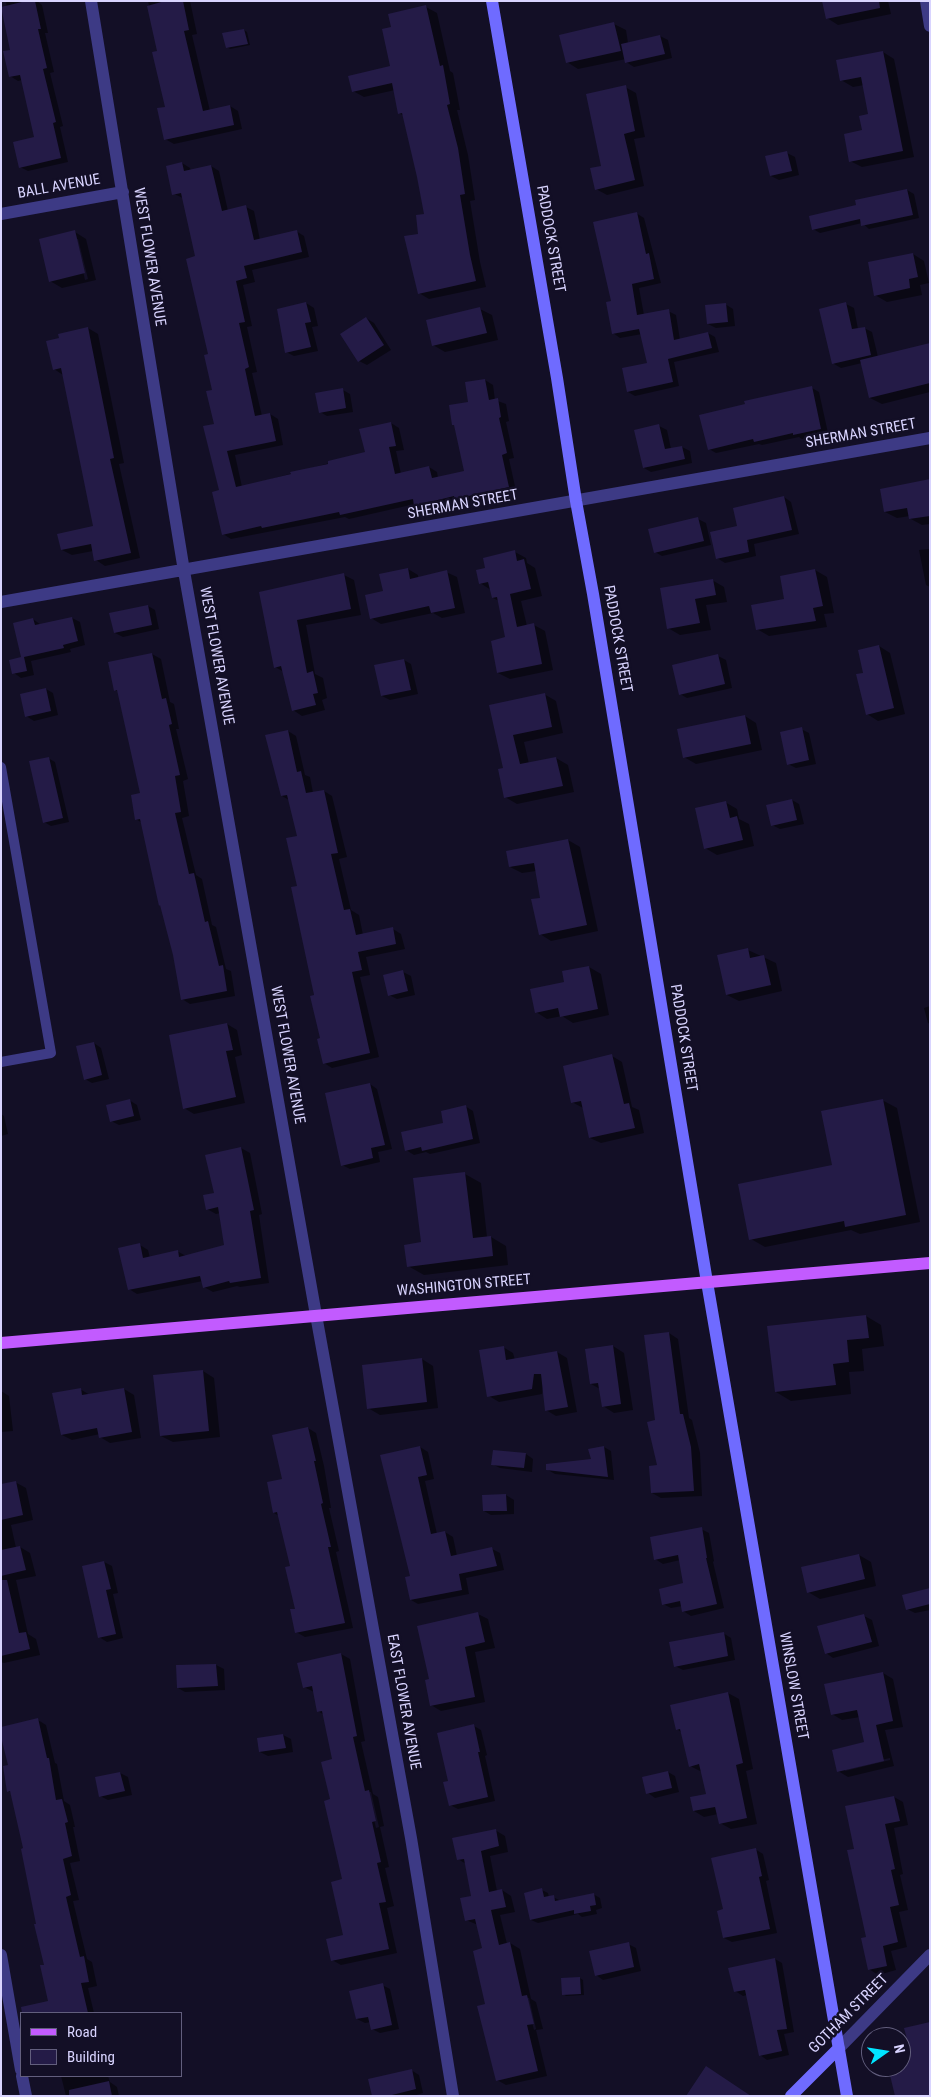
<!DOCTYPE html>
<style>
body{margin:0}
#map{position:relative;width:931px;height:2097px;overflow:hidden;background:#130f26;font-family:"Roboto Condensed",sans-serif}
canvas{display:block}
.frame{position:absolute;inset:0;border:2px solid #d9d4ff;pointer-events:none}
.legend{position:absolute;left:20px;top:2012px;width:162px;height:65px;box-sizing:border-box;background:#130f26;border:1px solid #625e7d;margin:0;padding:6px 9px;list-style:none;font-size:15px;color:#d9d4ff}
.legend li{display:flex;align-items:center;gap:10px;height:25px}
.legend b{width:25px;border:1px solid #625e7d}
.north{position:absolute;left:861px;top:2027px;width:50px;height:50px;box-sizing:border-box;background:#130f26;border:1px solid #625e7d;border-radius:50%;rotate:77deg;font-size:14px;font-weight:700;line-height:20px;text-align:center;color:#d9d4ff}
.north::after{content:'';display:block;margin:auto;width:18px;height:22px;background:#00e5ff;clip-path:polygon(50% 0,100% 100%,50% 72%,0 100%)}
</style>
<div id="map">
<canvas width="931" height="2097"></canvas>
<div class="frame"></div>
<ul class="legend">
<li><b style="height:6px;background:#c25bff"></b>Road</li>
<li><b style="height:14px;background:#241b47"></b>Building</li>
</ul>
<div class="north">N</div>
</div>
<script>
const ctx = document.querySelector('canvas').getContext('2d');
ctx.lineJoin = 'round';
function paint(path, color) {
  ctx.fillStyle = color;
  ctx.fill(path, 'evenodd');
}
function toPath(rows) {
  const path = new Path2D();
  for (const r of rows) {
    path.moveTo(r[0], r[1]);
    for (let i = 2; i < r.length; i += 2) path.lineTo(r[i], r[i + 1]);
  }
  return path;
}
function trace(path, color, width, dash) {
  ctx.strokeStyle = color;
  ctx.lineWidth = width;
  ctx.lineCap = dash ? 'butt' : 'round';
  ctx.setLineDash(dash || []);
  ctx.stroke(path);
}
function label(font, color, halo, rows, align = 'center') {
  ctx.font = font + ' "Roboto Condensed",sans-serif';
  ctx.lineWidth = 5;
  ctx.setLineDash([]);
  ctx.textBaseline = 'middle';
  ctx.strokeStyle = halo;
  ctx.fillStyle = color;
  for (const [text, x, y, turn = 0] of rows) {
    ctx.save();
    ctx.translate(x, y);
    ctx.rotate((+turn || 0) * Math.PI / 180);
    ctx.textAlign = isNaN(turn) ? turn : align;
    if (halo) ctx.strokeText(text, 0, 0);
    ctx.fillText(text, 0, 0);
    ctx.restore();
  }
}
paint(toPath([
 [6,1,37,1,42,5,48,33,45,33,54,72,50,73,63,126,60,127,68,162,28,171,20,167,36,138,22,80,18,81,10,76,11,51],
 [148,1,190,1,197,34,192,35,210,111,230,106,238,111,242,129,174,144,165,139,166,108,159,52],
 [823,1,888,1,891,14,838,25,827,18],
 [426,7,437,13,450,71,453,73,460,110,457,110,468,155,475,200,470,201,480,262,486,287,429,299,419,293,420,235,425,215,419,177,404,116,399,113,395,90,364,97,353,91,392,67,393,28],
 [614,24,626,30,628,43,660,36,668,40,672,58,634,67,626,62,626,59,578,69,567,62],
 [244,30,247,32,250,45,230,49,227,47],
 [883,52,894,59,914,157,862,167,850,161,870,115,864,85,853,87,841,80],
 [625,87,636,93,645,137,634,139,644,186,607,195,596,189],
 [787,153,795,157,799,175,779,180,771,176],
 [182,163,190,168,191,171,211,166,219,171,228,211,246,207,254,211,260,240,296,231,304,236,309,257,252,270,255,282,243,285,252,326,247,327,257,372,252,373,262,416,270,414,278,419,283,445,235,455,242,487,366,453,391,423,399,428,404,450,396,451,401,474,429,467,437,472,438,478,466,472,455,426,453,424,485,380,493,385,495,400,506,404,509,421,506,422,514,458,509,459,516,491,464,503,460,501,423,509,415,504,349,519,345,517,231,539,223,534,213,391,197,257,183,198,174,194],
 [907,190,914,194,919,218,869,229,862,223,820,233,813,229,858,206],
 [636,213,644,218,661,283,639,288,644,315,668,311,676,315,680,340,708,333,715,337,719,352,674,362,679,386,635,396,628,392,649,364,642,334,620,338,613,333,613,302],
 [75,232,86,239,96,280,62,288,50,281],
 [76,239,78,239,88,279,85,280],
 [913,254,924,261,929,283,920,285,922,295,887,302,875,295],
 [306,303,314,308,318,326,312,327,318,351,294,356,286,352],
 [725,304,733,309,735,326,716,328,708,324],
 [846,304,854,308,858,329,864,328,872,332,878,357,930,346,930,392,882,404,870,398,862,363,841,368,834,364],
 [480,309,492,315,498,340,445,352,433,345],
 [366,318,374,323,391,350,367,365,359,361],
 [88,328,98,334,124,463,119,464,140,558,105,566,96,560,93,551,72,555,62,550,94,527,63,375,54,369],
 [812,388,819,392,828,433,802,439,799,437,762,445,759,444,716,453,709,449],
 [343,390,350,394,353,412,327,416,320,412],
 [659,426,667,430,671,449,682,447,690,451,692,463,651,472,644,468],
 [930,481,930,524,922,525,911,519,910,516,897,518,885,512],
 [784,497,791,502,799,534,754,544,756,556,725,563,717,558,739,527],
 [698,519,706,523,711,545,662,556,655,552],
 [930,549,930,587,926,585,919,550],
 [515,552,526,558,527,563,535,568,542,596,521,601,527,626,534,625,545,631,553,670,510,679,498,673,507,638,499,601,493,598,491,590,480,583,487,569],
 [408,569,418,575,418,578,446,572,457,577,465,613,442,618,433,613,381,624,371,618,385,592],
 [815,570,827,577,834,613,824,614,827,627,769,636,757,629],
 [344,575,354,580,361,615,306,625,315,674,323,678,327,698,322,700,325,710,302,716,293,710,284,672,275,667,261,592],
 [712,580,724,587,727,602,706,605,711,630,680,635,668,628,661,589],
 [148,606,155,610,159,629,123,637,115,633],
 [72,618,80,622,85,645,70,649,71,652,31,661,34,675,21,678,14,673,23,658,33,619,41,625],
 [879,646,890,653,905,714,878,721,867,714,865,674],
 [152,654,161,659,170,702,174,704,179,729,176,729,188,779,183,781,189,816,182,818,196,875,202,879,212,925,216,927,226,969,231,971,235,996,190,1004,182,999,174,955,142,823,136,819,142,794,119,692,115,690,109,663],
 [718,656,726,660,732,688,687,698,680,694],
 [404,660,411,664,418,694,390,700,382,696],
 [46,689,53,693,58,715,34,721,26,716],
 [544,694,556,701,563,733,524,742,529,764,556,758,568,765,574,792,517,804,505,797,504,769,490,706],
 [745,716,756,723,762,750,696,764,684,757],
 [801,729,809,733,816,764,796,768,788,764],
 [288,731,296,736,305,775,310,777,313,793,324,791,332,796,347,857,339,859,351,910,359,915,363,935,393,929,401,934,405,949,366,957,370,975,360,977,379,1057,332,1068,324,1063,298,887,298,837,289,800,282,796],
 [48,758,55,762,69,822,51,826,44,822],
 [792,800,799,804,804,824,780,829,772,825],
 [725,802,737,809,739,819,749,824,754,846,717,855,705,848],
 [568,840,580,847,598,931,551,941,540,934,542,899,536,871,522,873,510,867],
 [748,950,776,963,782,991,739,1001,727,995],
 [589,967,601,974,609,1015,573,1023,562,1016,547,1019,536,1012,566,983,563,972],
 [403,972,411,976,415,995,397,999,389,995],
 [930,1006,930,1024,928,1023,924,1008],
 [227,1024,237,1030,242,1055,235,1057,245,1103,194,1114,184,1108],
 [94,1043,101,1048,109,1079,92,1083,85,1079],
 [612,1056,622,1062,632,1107,639,1110,644,1133,601,1143,590,1138,583,1108,572,1102],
 [370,1084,377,1089,392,1149,378,1152,380,1162,350,1169,342,1165],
 [129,1100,137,1105,141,1120,119,1125,111,1121],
 [882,1100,897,1108,920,1222,860,1234,851,1230,765,1247,751,1239,834,1166],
 [465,1106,473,1111,480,1143,430,1154,426,1152,414,1155,406,1150,445,1123],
 [1,1114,4,1116,8,1134,1,1136],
 [241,1148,250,1153,262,1214,259,1215,269,1283,240,1287,237,1286,213,1292,204,1287,203,1281,137,1294,129,1289,140,1245,148,1250,150,1258,177,1251,186,1256,225,1246,220,1213,216,1214,207,1209],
 [465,1174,481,1183,487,1237,491,1237,506,1246,508,1265,424,1275,408,1266],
 [866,1316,881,1325,884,1346,862,1349,864,1371,849,1372,851,1394,791,1401,776,1392],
 [669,1333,678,1339,689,1418,692,1420,700,1453,702,1496,661,1498,652,1493,659,1466,657,1421],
 [613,1346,624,1353,633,1410,614,1413,603,1406,600,1389,591,1384],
 [503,1347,513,1353,515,1360,557,1352,567,1358,577,1412,556,1416,546,1410,543,1387,542,1394,499,1402,489,1396],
 [422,1359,433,1366,438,1408,380,1415,368,1408],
 [203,1371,214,1378,220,1437,173,1442,161,1436],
 [80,1389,90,1395,124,1389,134,1395,141,1438,110,1443,100,1437,100,1434,72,1440,62,1435],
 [1,1391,9,1396,13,1431,1,1432],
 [308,1428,316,1433,324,1466,331,1508,329,1508,339,1551,336,1552,353,1628,305,1637,296,1632,296,1610,291,1567,279,1516,274,1513,283,1480],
 [420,1447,428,1452,434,1479,425,1481,437,1534,445,1532,453,1537,457,1556,492,1549,500,1553,504,1570,466,1578,469,1594,418,1604,411,1600,412,1577,382,1456],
 [604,1447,611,1451,614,1480,555,1474,548,1470,592,1460],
 [526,1454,533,1459,532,1472,500,1468,492,1464],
 [1,1482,2,1485,15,1482,26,1488,33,1520,11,1525,16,1548,20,1547,30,1553,36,1576,16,1580,28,1634,36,1639,40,1655,4,1663,1,1662],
 [506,1495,514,1500,514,1514,491,1515,484,1511],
 [701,1529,709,1533,714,1561,713,1562,724,1608,691,1616,683,1611,682,1606,671,1608,663,1604,684,1584,680,1560,663,1564,655,1559],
 [859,1555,871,1562,876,1586,820,1599,808,1592],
 [104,1562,112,1566,118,1593,113,1594,123,1638,107,1642,99,1637],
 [930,1590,930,1610,915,1613,907,1609],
 [478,1614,488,1619,495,1648,475,1652,485,1702,441,1711,431,1705,431,1680],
 [864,1616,872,1620,879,1646,833,1658,826,1653],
 [723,1633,731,1638,735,1660,683,1670,675,1666],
 [341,1654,350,1659,365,1741,361,1742,373,1794,378,1797,384,1826,380,1827,389,1867,385,1868,394,1906,387,1908,397,1953,341,1965,332,1960,344,1936,343,1880,331,1800,334,1760,324,1715,318,1711,314,1692,304,1687],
 [368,1792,371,1792,379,1827,376,1828],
 [216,1665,224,1669,225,1690,185,1692,178,1688],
 [883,1673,893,1679,903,1727,885,1730,894,1766,848,1777,838,1771,865,1743,860,1717,842,1720,832,1714],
 [890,1758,890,1760,845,1771,845,1768],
 [728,1693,739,1699,753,1769,746,1771,757,1824,731,1829,720,1823,718,1814,704,1817,694,1811,707,1795,702,1772,690,1766,682,1733,677,1729,671,1706],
 [38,1720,46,1725,55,1763,57,1764,64,1801,70,1805,75,1827,73,1827,80,1861,70,1863,79,1900,73,1901,87,1959,92,1962,97,1986,88,1988,94,2013,50,2013,47,2003,49,2002,45,1966,25,1849,12,1793,8,1791,9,1766],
 [474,1726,481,1730,487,1755,485,1756,495,1801,458,1809,450,1805,450,1782],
 [283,1735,291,1739,293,1752,268,1756,260,1752,258,1739],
 [668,1772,675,1776,679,1792,655,1798,648,1793],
 [120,1773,128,1777,132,1795,108,1800,100,1796],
 [894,1797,903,1802,908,1825,894,1828,903,1874,900,1875,908,1910,899,1912,907,1947,891,1951,896,1970,878,1975,869,1969,867,1938,855,1850],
 [495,1830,505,1836,508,1852,490,1856,497,1891,502,1890,511,1896,515,1912,500,1915,507,1944,510,1943,520,1949,531,1999,536,2002,543,2029,536,2030,547,2076,506,2085,497,2080,487,2005,484,1949,478,1925,466,1920,473,1897,466,1864,458,1859],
 [526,1998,529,1998,536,2029,534,2030],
 [755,1849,763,1854,769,1880,766,1881,777,1933,732,1942,724,1938,725,1910],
 [542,1890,548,1893,549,1898,553,1897,561,1901,593,1894,600,1898,602,1908,596,1910,597,1914,582,1917,578,1914,538,1923,531,1920],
 [628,1944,636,1948,641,1971,603,1980,596,1975],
 [775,1959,782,1963,794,2032,784,2034,789,2055,767,2060,760,2055,747,1995,743,1996,735,1991],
 [580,1978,583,1980,584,1995,566,1996,563,1994],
 [382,1985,390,1989,399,2029,380,2033,372,2029,371,2022,365,2023,357,2019],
 [411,2070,419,2075,423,2093,413,2096,374,2096],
 [61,2076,108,2076,110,2082,117,2087,119,2096,66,2096]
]), '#0007');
paint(toPath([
 [26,1,35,1,41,29,38,29,47,68,43,69,56,122,53,123,61,158,19,168,13,142,34,137,20,75,9,77,3,51,10,50,1,7],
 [165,1,183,1,189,30,184,31,203,111,230,105,234,125,164,140,157,108,165,107,152,52,157,51,147,6],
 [822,1,879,1,880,8,826,19],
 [426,5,440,66,443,65,450,104,447,105,458,148,465,194,460,195,470,255,476,281,418,294,404,236,418,234,416,215,424,214,417,177,402,113,398,114,392,83,352,92,348,76,390,66,382,29,391,27,388,14],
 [614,22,621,51,566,63,559,35],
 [244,29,248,44,226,48,222,33],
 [660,35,665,54,625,63,621,44],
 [883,51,903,151,849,162,844,134,862,130,859,116,868,114,861,77,840,81,836,60],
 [626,85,635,131,624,134,635,180,595,190,590,168,601,166,586,94],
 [787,151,792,171,770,176,765,156],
 [182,162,184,171,211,165,222,211,246,205,254,240,297,230,302,252,244,266,247,278,236,281,245,322,239,323,249,367,245,369,255,416,270,413,276,441,227,451,236,487,291,474,290,472,328,464,328,461,365,452,359,429,391,422,396,446,389,447,395,474,429,466,432,478,464,471,454,425,452,425,449,405,468,402,465,382,485,379,489,400,498,398,501,417,499,418,507,453,502,455,509,487,455,499,454,496,414,506,413,499,340,515,339,512,262,528,261,526,222,535,212,492,219,490,203,426,214,424,206,391,212,390,204,355,208,354,186,259,195,256,181,193,172,195,166,166],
 [907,189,913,215,861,226,860,219,812,230,809,216,856,205,855,200],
 [637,212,646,254,649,253,654,279,632,284,637,315,669,309,674,340,708,332,712,348,668,359,673,382,627,392,622,368,647,363,639,329,612,334,606,302,611,301,593,222],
 [75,230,85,273,49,282,39,239],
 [913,253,918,277,909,279,910,288,874,296,868,262],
 [306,302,311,322,305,323,311,347,285,353,277,309],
 [846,302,852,329,865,327,871,355,832,364,819,309],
 [726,303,728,322,707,324,705,305],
 [480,307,487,333,432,346,426,320],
 [366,317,384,345,358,362,340,334],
 [88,327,114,458,110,459,131,553,94,561,91,544,61,550,57,534,93,526,61,368,53,370,46,341,59,338,58,334],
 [930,343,930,383,869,398,860,360],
 [812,386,821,429,793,435,793,433,754,442,753,439,708,450,699,415,745,404,744,401],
 [343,388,346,408,319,413,315,393],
 [659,424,665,449,682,446,685,459,643,468,634,430],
 [930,479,930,516,909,519,907,508,884,512,880,489],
 [784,496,792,530,747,540,749,552,716,559,710,532,737,526,733,508],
 [698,517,704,541,654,553,648,529],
 [515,550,517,561,524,559,531,589,510,594,517,627,534,623,542,664,497,673,491,641,505,637,497,597,492,598,488,582,479,584,476,570,485,568,483,558],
 [408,568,410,579,447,570,455,608,431,613,429,606,370,619,365,595,383,591,379,574],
 [815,569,823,606,813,608,816,621,756,630,751,605,784,599,780,576],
 [344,573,351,609,297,620,307,673,313,671,318,693,313,694,316,705,292,711,281,666,274,668,259,592],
 [713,579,716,595,695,599,700,623,667,629,660,588],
 [148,605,152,625,114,633,109,613],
 [72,617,78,641,63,645,64,648,24,657,27,671,12,674,9,660,21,657,13,623,33,618,35,625],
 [879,645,894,708,866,715,856,674,863,673,858,650],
 [152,653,162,699,166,698,172,724,169,725,180,775,175,776,181,812,175,813,189,874,194,873,205,922,208,921,219,966,223,965,227,991,181,1000,173,955,160,905,159,906,140,819,135,820,131,795,140,793,117,690,114,691,108,662],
 [718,654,725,684,679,695,672,665],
 [404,659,411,690,381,696,374,665],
 [46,688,51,711,25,717,20,694],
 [545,693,552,727,513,735,520,764,556,757,563,786,504,798,498,769,503,768,489,705],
 [745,715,751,744,683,758,677,729],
 [802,727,809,760,787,765,780,732],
 [288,730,297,772,301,771,306,793,324,790,338,853,331,854,344,910,350,909,356,935,393,927,396,944,358,952,362,970,352,972,370,1053,323,1064,317,1039,320,1038,310,996,314,995,291,887,297,886,286,838,297,836,287,795,281,796,265,735],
 [49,757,63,818,43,823,29,761],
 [792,799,797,820,771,826,766,805],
 [726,801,730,818,737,816,743,840,704,849,695,808],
 [568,839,587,925,539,935,531,899,540,898,534,863,509,867,506,851],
 [748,948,750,958,764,955,771,985,726,995,717,955],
 [589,966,598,1009,560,1017,558,1008,535,1013,530,989,564,982,562,971],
 [403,970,408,991,388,996,383,975],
 [227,1023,233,1050,226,1051,236,1097,183,1109,169,1035],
 [94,1042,102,1075,84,1080,76,1046],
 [612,1054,624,1104,629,1103,635,1128,589,1138,581,1101,571,1103,563,1066],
 [370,1083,385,1145,371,1148,373,1158,341,1166,325,1093],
 [130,1099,134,1116,110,1122,106,1105],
 [883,1099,906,1215,845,1227,844,1221,749,1240,738,1184,832,1165,821,1111],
 [466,1105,473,1139,422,1151,421,1147,405,1151,401,1132,443,1123,441,1111],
 [241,1147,254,1210,250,1211,261,1278,230,1283,229,1281,203,1288,200,1276,128,1290,118,1248,140,1243,143,1258,178,1250,179,1257,224,1245,218,1207,206,1210,203,1195,214,1193,205,1155],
 [465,1172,473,1238,491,1236,493,1256,407,1267,404,1245,421,1242,413,1178],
 [866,1315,869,1338,847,1340,849,1362,833,1364,836,1385,775,1392,767,1326],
 [669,1332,680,1414,683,1414,691,1447,694,1491,651,1493,649,1466,657,1465,647,1422,655,1420,644,1335],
 [613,1345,621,1404,602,1407,598,1383,590,1384,585,1349],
 [504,1346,506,1360,557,1351,568,1407,545,1411,541,1374,534,1374,532,1389,487,1397,479,1350],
 [422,1358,427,1402,367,1409,362,1365],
 [203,1370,209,1431,160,1436,153,1375],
 [81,1388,82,1395,124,1388,132,1432,99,1438,97,1428,61,1435,52,1393],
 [308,1427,316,1461,314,1461,323,1503,321,1504,331,1547,328,1547,345,1623,295,1633,290,1609,295,1609,285,1567,290,1566,277,1512,273,1513,267,1482,282,1479,272,1435],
 [420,1446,427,1475,418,1477,431,1534,445,1531,451,1556,492,1547,497,1566,459,1574,462,1590,410,1600,405,1577,410,1576,380,1455],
 [604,1446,608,1477,546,1470,546,1464,591,1459,588,1449],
 [493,1450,526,1453,524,1468,491,1465],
 [16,1481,23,1515,1,1520,1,1484],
 [506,1494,507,1511,483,1511,482,1495],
 [702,1527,707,1558,706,1558,717,1604,682,1612,680,1601,662,1605,659,1589,683,1583,678,1555,654,1560,650,1537],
 [20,1546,26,1570,1,1576,1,1550],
 [859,1554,865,1579,807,1593,801,1567],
 [104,1561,111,1589,106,1590,116,1634,98,1638,82,1566],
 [1,1580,7,1580,19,1633,26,1632,30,1649,1,1656],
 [930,1588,930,1604,906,1610,902,1595],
 [478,1612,485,1642,465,1647,475,1697,430,1706,425,1680,429,1679,417,1626],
 [864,1614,872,1642,825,1654,817,1626],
 [724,1632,728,1656,674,1667,669,1642],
 [341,1653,357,1736,353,1737,365,1791,369,1790,376,1821,372,1822,381,1862,377,1863,386,1902,379,1903,389,1949,331,1961,326,1939,343,1935,331,1882,342,1879,324,1801,330,1799,321,1762,332,1759,322,1711,317,1712,312,1686,303,1688,297,1663],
 [216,1664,218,1686,177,1688,176,1665],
 [883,1672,893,1721,876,1725,884,1761,837,1772,832,1750,864,1742,857,1710,831,1715,824,1684],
 [728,1692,743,1763,736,1765,747,1818,719,1824,715,1807,693,1811,690,1797,706,1794,699,1764,689,1767,680,1729,676,1730,670,1705],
 [38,1718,47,1758,49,1758,56,1800,62,1799,68,1822,65,1823,72,1856,63,1859,71,1895,66,1897,80,1957,84,1956,89,1982,81,1983,88,2013,22,2013,21,2007,48,2001,40,1965,44,1965,34,1924,36,1924,21,1849,23,1848,10,1791,7,1792,3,1766,8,1765,1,1737,1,1727],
 [474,1724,480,1752,478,1752,488,1797,449,1806,443,1782,448,1781,437,1733],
 [283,1734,286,1748,259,1752,257,1738],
 [668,1771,672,1788,646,1794,642,1777],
 [120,1772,125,1791,99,1797,95,1777],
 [894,1796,900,1821,885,1824,895,1869,891,1870,899,1905,890,1907,898,1942,883,1946,887,1966,868,1970,861,1938,866,1937,847,1850,854,1849,845,1806],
 [496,1829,499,1846,481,1851,489,1892,502,1889,506,1907,491,1910,499,1945,510,1942,522,1996,527,1995,534,2024,527,2025,538,2071,496,2081,477,2006,485,2004,473,1951,482,1948,475,1919,465,1921,460,1898,471,1896,464,1859,457,1860,452,1838],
 [756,1848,762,1876,759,1877,770,1929,723,1938,717,1911,723,1909,711,1858],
 [542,1888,544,1897,554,1895,555,1901,594,1893,596,1905,590,1906,591,1911,574,1914,574,1910,530,1920,524,1893],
 [629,1942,634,1967,595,1976,589,1951],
 [775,1958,787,2029,777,2030,782,2051,759,2056,745,1990,734,1992,728,1968],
 [580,1977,581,1994,562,1995,561,1978],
 [383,1983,392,2025,371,2030,368,2017,356,2019,349,1991],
 [930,2022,930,2096,895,2096,888,2067,901,2067,901,2044,908,2043,904,2028],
 [706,2066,751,2096,686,2096],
 [412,2069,416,2089,388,2096,372,2096,368,2079],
 [109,2081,112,2096,69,2096,69,2090]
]), '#241b47');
trace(toPath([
 [1,767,51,1053,1,1062]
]), '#3d3a85', 10);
trace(toPath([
 [91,1,184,571,316,1315,411,1838,453,2096],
 [926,1,930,26],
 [1,214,123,192],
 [1,602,930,438],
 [1,1955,21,2070],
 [839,2048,930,1955],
 [22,2076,26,2096]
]), '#3d3a85', 12);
trace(toPath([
 [492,1,557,378,576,501,593,594,707,1282,847,2096],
 [791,2096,839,2048]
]), '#6f6bff', 12);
trace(toPath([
 [1,1343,930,1263]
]), '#c25bff', 12);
label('15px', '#d9d4ff', '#130f26', [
 ["BALL AVENUE",59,187,-10],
 ["PADDOCK STREET",550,239,80],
 ["WEST FLOWER AVENUE",149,257,81],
 ["SHERMAN STREET",861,434,-10],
 ["SHERMAN STREET",463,505,-10],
 ["PADDOCK STREET",617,639,80],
 ["WEST FLOWER AVENUE",216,656,80],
 ["PADDOCK STREET",683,1038,81],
 ["WEST FLOWER AVENUE",287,1055,80],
 ["WASHINGTON STREET",464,1286,-5],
 ["WINSLOW STREET",793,1686,80],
 ["EAST FLOWER AVENUE",403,1702,80],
 ["GOTHAM STREET",849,2014,-45]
]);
</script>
